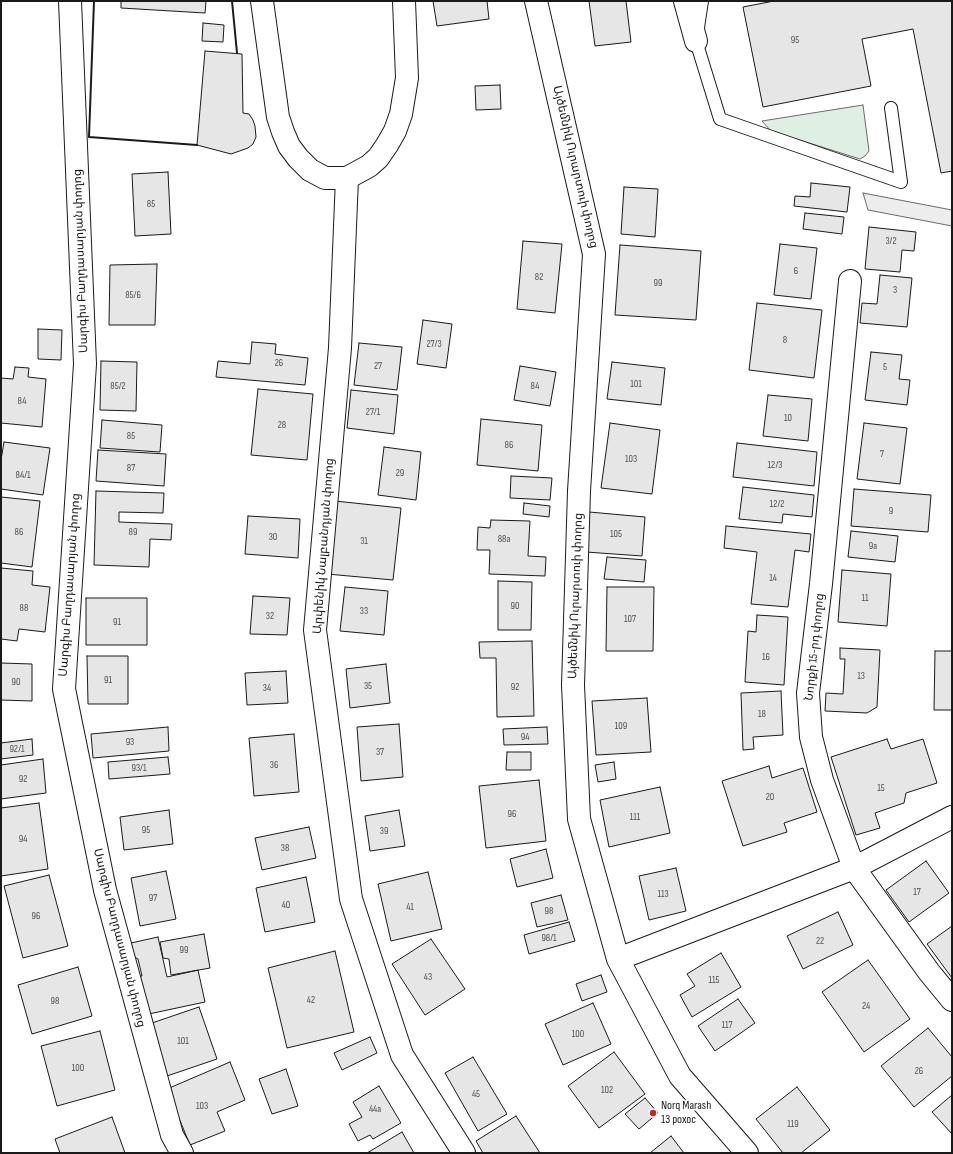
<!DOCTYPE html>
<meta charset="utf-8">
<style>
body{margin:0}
#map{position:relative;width:953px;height:1154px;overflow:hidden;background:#fff;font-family:"Sofia Sans Condensed",sans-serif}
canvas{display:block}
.frame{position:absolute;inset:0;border:2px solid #1a1a1a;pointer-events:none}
</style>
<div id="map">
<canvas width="953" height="1154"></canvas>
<div class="frame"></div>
</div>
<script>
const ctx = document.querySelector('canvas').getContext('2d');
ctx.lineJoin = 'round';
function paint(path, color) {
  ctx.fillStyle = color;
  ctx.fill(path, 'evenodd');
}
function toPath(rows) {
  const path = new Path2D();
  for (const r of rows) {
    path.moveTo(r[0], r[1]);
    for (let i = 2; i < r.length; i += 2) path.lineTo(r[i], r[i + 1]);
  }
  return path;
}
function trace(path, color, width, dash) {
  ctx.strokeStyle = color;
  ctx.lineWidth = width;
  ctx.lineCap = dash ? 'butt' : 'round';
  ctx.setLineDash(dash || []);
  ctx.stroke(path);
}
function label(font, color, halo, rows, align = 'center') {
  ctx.font = font + ' "Sofia Sans Condensed","Noto Sans Armenian",sans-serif';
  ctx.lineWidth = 3;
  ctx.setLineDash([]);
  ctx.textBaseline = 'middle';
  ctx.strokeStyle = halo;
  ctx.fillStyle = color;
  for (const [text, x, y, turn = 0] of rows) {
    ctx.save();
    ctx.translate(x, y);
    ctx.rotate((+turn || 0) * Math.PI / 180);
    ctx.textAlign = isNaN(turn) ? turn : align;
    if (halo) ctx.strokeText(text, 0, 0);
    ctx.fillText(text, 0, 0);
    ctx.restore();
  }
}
const green = toPath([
 [863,105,869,151,865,156,860,159,771,131,762,121,863,105]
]);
paint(green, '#e0efe3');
trace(green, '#6a6a6a', 1);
const parking = toPath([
 [863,193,952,210,952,226,868,210,863,193]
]);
paint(parking, '#ededed');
trace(parking, '#6a6a6a', 1);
const building = toPath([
 [121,1,206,1,205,13,121,8,121,1],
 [433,1,487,1,489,19,437,26,433,1],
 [589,1,626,1,631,42,595,46,589,1],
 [774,1,952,1,952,171,941,173,913,29,862,39,871,86,763,107,743,7,774,1],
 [203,23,224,25,223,42,202,41,203,23],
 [205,51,242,54,243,113,249,114,253,120,255,126,256,137,253,144,248,148,231,154,197,145,205,51],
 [500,85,501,109,476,110,475,86,500,85],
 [168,172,171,234,135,236,132,174,168,172],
 [811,183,850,187,847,212,794,206,795,196,810,197,811,183],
 [624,187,658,189,655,237,621,234,624,187],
 [805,213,844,217,842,234,803,229,805,213],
 [869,227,916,232,914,251,902,250,900,272,865,269,869,227],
 [523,241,562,244,555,313,517,309,523,241],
 [780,244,817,248,811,299,774,295,780,244],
 [620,245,701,251,696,320,615,315,620,245],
 [157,264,155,325,109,325,110,265,157,264],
 [880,275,912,278,907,327,860,323,862,303,877,304,880,275],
 [757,303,822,310,814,378,749,370,757,303],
 [423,320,452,324,446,368,417,364,423,320],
 [38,329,62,330,61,360,38,359,38,329],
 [252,342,276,344,275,354,308,358,305,385,216,377,218,361,250,364,252,342],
 [359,343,402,347,397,390,354,385,359,343],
 [871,352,902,355,899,379,910,380,907,405,865,400,871,352],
 [101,361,137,362,136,411,100,410,101,361],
 [612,362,665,368,661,405,607,399,612,362],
 [520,366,556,372,550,406,514,400,520,366],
 [15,367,29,368,28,377,46,379,42,427,1,423,1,378,13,379,15,367],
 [258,389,313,394,307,460,251,455,258,389],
 [351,390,398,395,394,434,347,428,351,390],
 [768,395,812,399,808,441,763,436,768,395],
 [481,419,542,425,538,471,477,465,481,419],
 [102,420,162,425,160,452,100,448,102,420],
 [610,423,660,430,652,494,601,488,610,423],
 [864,423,907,428,900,484,857,479,864,423],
 [4,442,50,448,43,495,1,489,1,460,4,442],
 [737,443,817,452,814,486,733,477,737,443],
 [384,447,421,452,416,500,378,495,384,447],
 [98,450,166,454,164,486,96,481,98,450],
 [511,476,552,478,550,500,510,498,511,476],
 [743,487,814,495,812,517,783,514,782,523,739,519,743,487],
 [854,489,931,495,928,532,851,526,854,489],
 [96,491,164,493,163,513,119,512,119,522,172,524,171,540,150,539,149,567,94,565,96,491],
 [1,497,40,501,32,567,1,563,1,497],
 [335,501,401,508,393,580,327,574,335,501],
 [524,503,550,506,549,517,523,514,524,503],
 [589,512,645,517,642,556,586,552,589,512],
 [248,516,300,519,298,558,245,554,248,516],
 [491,520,530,521,528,556,546,557,545,576,489,574,490,550,477,550,478,527,490,528,491,520],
 [726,526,811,534,809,552,795,550,788,607,751,604,757,552,724,548,726,526],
 [851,531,898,536,895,562,848,557,851,531],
 [607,557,646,560,644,582,604,579,607,557],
 [1,568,33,571,32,585,50,587,45,632,19,629,17,641,1,639,1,568],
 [842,570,891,574,887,626,838,622,842,570],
 [498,581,532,582,531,630,498,630,498,581],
 [345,587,388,591,384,635,340,631,345,587],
 [607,587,654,587,653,651,606,651,607,587],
 [253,596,290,598,287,635,250,634,253,596],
 [86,598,147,598,147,645,86,645,86,598],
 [757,615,788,617,784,685,745,682,748,631,756,632,757,615],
 [532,641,534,716,497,717,496,658,480,658,479,642,532,641],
 [840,648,880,650,877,707,867,713,825,711,826,693,843,694,845,659,840,659,840,648],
 [935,651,952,651,952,710,934,710,935,651],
 [87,656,128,656,128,704,88,704,87,656],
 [1,663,32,664,32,701,1,700,1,663],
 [386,664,390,703,350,708,346,669,386,664],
 [286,671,288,703,247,705,245,673,286,671],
 [781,691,783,735,753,737,754,749,743,750,741,693,781,691],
 [647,698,651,752,596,755,592,701,647,698],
 [399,724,403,777,361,781,357,727,399,724],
 [168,727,169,751,93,758,91,734,168,727],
 [547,727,548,744,504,745,503,729,547,727],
 [294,734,299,792,254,796,249,738,294,734],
 [32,739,33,755,1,759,1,743,32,739],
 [887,739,891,749,923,739,937,783,906,793,904,803,875,813,880,828,856,835,831,757,887,739],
 [507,752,531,752,531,770,506,770,507,752],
 [168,757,170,774,109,779,108,762,168,757],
 [43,759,46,793,1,799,1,765,43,759],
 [614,762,616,779,598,782,595,765,614,762],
 [769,766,772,778,803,768,817,812,784,823,787,832,743,846,722,781,769,766],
 [539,780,546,841,486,848,479,786,539,780],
 [660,787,670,833,609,847,600,800,660,787],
 [39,803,48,869,1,876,1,808,39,803],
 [169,810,173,844,124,850,120,817,169,810],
 [399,810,405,846,370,851,365,816,399,810],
 [309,827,316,858,262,870,255,838,309,827],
 [546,849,553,878,517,887,510,859,546,849],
 [926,861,949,893,909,922,886,890,926,861],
 [676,868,686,911,649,920,639,876,676,868],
 [166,871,176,919,140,926,131,878,166,871],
 [428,872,442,929,391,941,378,884,428,872],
 [49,875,68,946,23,958,4,886,49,875],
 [306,877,315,922,265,932,256,888,306,877],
 [561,895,568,920,537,927,531,903,561,895],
 [838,912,853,945,803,969,787,936,838,912],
 [569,922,575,941,529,954,524,935,569,922],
 [952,926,952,978,927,944,952,926],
 [204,934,210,968,171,975,169,959,163,958,160,942,204,934],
 [158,937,167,977,198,970,205,1002,144,1015,136,977,142,976,138,959,134,957,131,943,158,937],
 [431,939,465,989,425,1015,392,964,431,939],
 [335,951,354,1032,287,1048,268,968,335,951],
 [721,953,741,987,692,1017,680,995,695,986,687,974,721,953],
 [868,960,910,1019,864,1052,822,992,868,960],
 [78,967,92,1016,32,1034,18,985,78,967],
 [601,975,607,992,582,1001,576,984,601,975],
 [738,999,755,1023,715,1051,698,1026,738,999],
 [593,1003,611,1044,563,1065,545,1024,593,1003],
 [199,1007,217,1059,167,1076,149,1024,199,1007],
 [928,1028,952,1057,952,1076,914,1107,881,1066,928,1028],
 [100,1031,115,1090,57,1106,41,1046,100,1031],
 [370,1037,377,1053,342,1070,334,1053,370,1037],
 [614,1052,645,1094,599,1128,568,1086,614,1052],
 [473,1057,507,1114,478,1131,445,1073,473,1057],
 [230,1062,245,1100,217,1112,225,1131,190,1145,167,1089,230,1062],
 [286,1069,298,1106,272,1114,259,1079,286,1069],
 [379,1086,401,1123,373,1139,370,1135,358,1141,349,1124,362,1117,353,1102,379,1086],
 [797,1087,830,1130,801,1153,783,1153,756,1119,797,1087],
 [952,1095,952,1134,932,1112,952,1095],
 [645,1098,658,1113,639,1129,625,1114,645,1098],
 [516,1116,540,1153,483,1153,476,1141,516,1116],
 [112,1117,125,1153,60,1153,55,1139,112,1117],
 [402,1132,414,1153,367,1153,402,1132],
 [671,1136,684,1153,650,1153,671,1136]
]);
paint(building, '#e6e6e6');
trace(building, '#1a1a1a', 1);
const service = toPath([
 [702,1,696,41,720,119,901,182,891,108]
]);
const minor = toPath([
 [70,1,85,364,64,689,105,890,172,1135,182,1153],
 [262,1,278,117,283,132,289,146,298,158,310,170,325,178,347,178,369,166,378,158,387,145,395,131,401,114,407,78,404,1],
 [536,1,594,254,579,491,573,685,579,819,618,959,680,1076,747,1153],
 [685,1,696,41],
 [347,178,340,348,315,630,351,899,402,1055,464,1153],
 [850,281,821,584,808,693,811,737,822,780,854,868,929,972,952,1000],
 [618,959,854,868,952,817]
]);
trace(service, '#1a1a1a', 14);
trace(minor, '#1a1a1a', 24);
trace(service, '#fff', 12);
trace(minor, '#fff', 22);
trace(toPath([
 [94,1,89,137,197,145],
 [232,1,237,53]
]), '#1a1a1a', 2);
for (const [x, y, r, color] of [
 [653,1113,4,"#c62828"]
]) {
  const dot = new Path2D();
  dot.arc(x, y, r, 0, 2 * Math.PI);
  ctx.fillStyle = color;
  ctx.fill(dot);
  trace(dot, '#fff', 1.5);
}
label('10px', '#4d4d4d', null, [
 ["95",795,40],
 ["85",151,204],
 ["3/2",891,241],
 ["6",796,271],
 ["82",539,277],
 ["99",658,283],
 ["3",895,290],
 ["85/6",133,295],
 ["8",785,340],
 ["27/3",434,344],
 ["26",279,363],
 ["27",378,366],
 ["5",885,367],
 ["101",636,384],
 ["85/2",118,386],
 ["84",535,386],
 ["84",22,401],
 ["27/1",373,412],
 ["10",788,418],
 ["28",282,425],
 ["85",131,436],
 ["86",509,445],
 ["7",882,454],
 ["103",631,459],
 ["12/3",775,465],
 ["87",131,468],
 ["29",400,473],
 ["84/1",23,475],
 ["12/2",777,504],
 ["9",891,511],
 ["86",19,532],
 ["89",133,532],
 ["105",616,534],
 ["30",273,537],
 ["88a",504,539],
 ["31",364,541],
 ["9a",873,546],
 ["14",773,578],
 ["11",865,598],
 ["90",515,606],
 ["88",24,608],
 ["33",364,611],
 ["32",270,616],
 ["107",630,619],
 ["91",117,622],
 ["16",766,657],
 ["13",861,676],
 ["91",108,680],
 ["90",16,682],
 ["35",368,686],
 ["92",515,687],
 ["34",267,688],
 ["18",762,714],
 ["109",621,726],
 ["94",525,737],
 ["93",130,742],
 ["92/1",17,749],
 ["37",380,752],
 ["36",274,765],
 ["93/1",139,768],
 ["92",23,779],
 ["15",881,788],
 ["20",770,797],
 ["96",512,814],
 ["111",635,817],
 ["95",146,830],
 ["39",384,831],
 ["94",23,839],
 ["38",285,848],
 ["17",917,892],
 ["113",663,894],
 ["97",153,898],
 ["40",286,905],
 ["41",410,907],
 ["98",549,911],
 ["96",36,916],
 ["98/1",549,938],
 ["22",820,941],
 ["99",184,950],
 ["43",428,977],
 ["115",714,980],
 ["42",311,1000],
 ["98",55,1001],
 ["24",866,1006],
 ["117",727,1025],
 ["100",578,1034],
 ["101",183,1041],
 ["100",78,1068],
 ["26",919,1071],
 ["102",607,1090],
 ["45",476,1094],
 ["103",202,1106],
 ["44a",375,1109],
 ["119",793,1124]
]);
label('12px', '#1a1a1a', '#fff', [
 ["Այծեմնիկ Ուրարտուի փողոց",575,167,77],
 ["Սարգիս Բաղդասարյան փողոց",81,261,-92],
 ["Արփենիկ Նալբանդյան փողոց",324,546,-86],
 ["Սարգիս Բաղդասարյան փողոց",70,585,-86],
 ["Այծեմնիկ Ուրարտուի փողոց",576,596,-88],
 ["Նորքի 15-րդ փողոց",815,647,-84],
 ["Սարգիս Բաղդասարյան փողոց",119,938,76]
]);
label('12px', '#1a1a1a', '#fff', [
 ["Norq Marash",661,1106],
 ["13 poxoc",661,1120]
], 'left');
</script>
